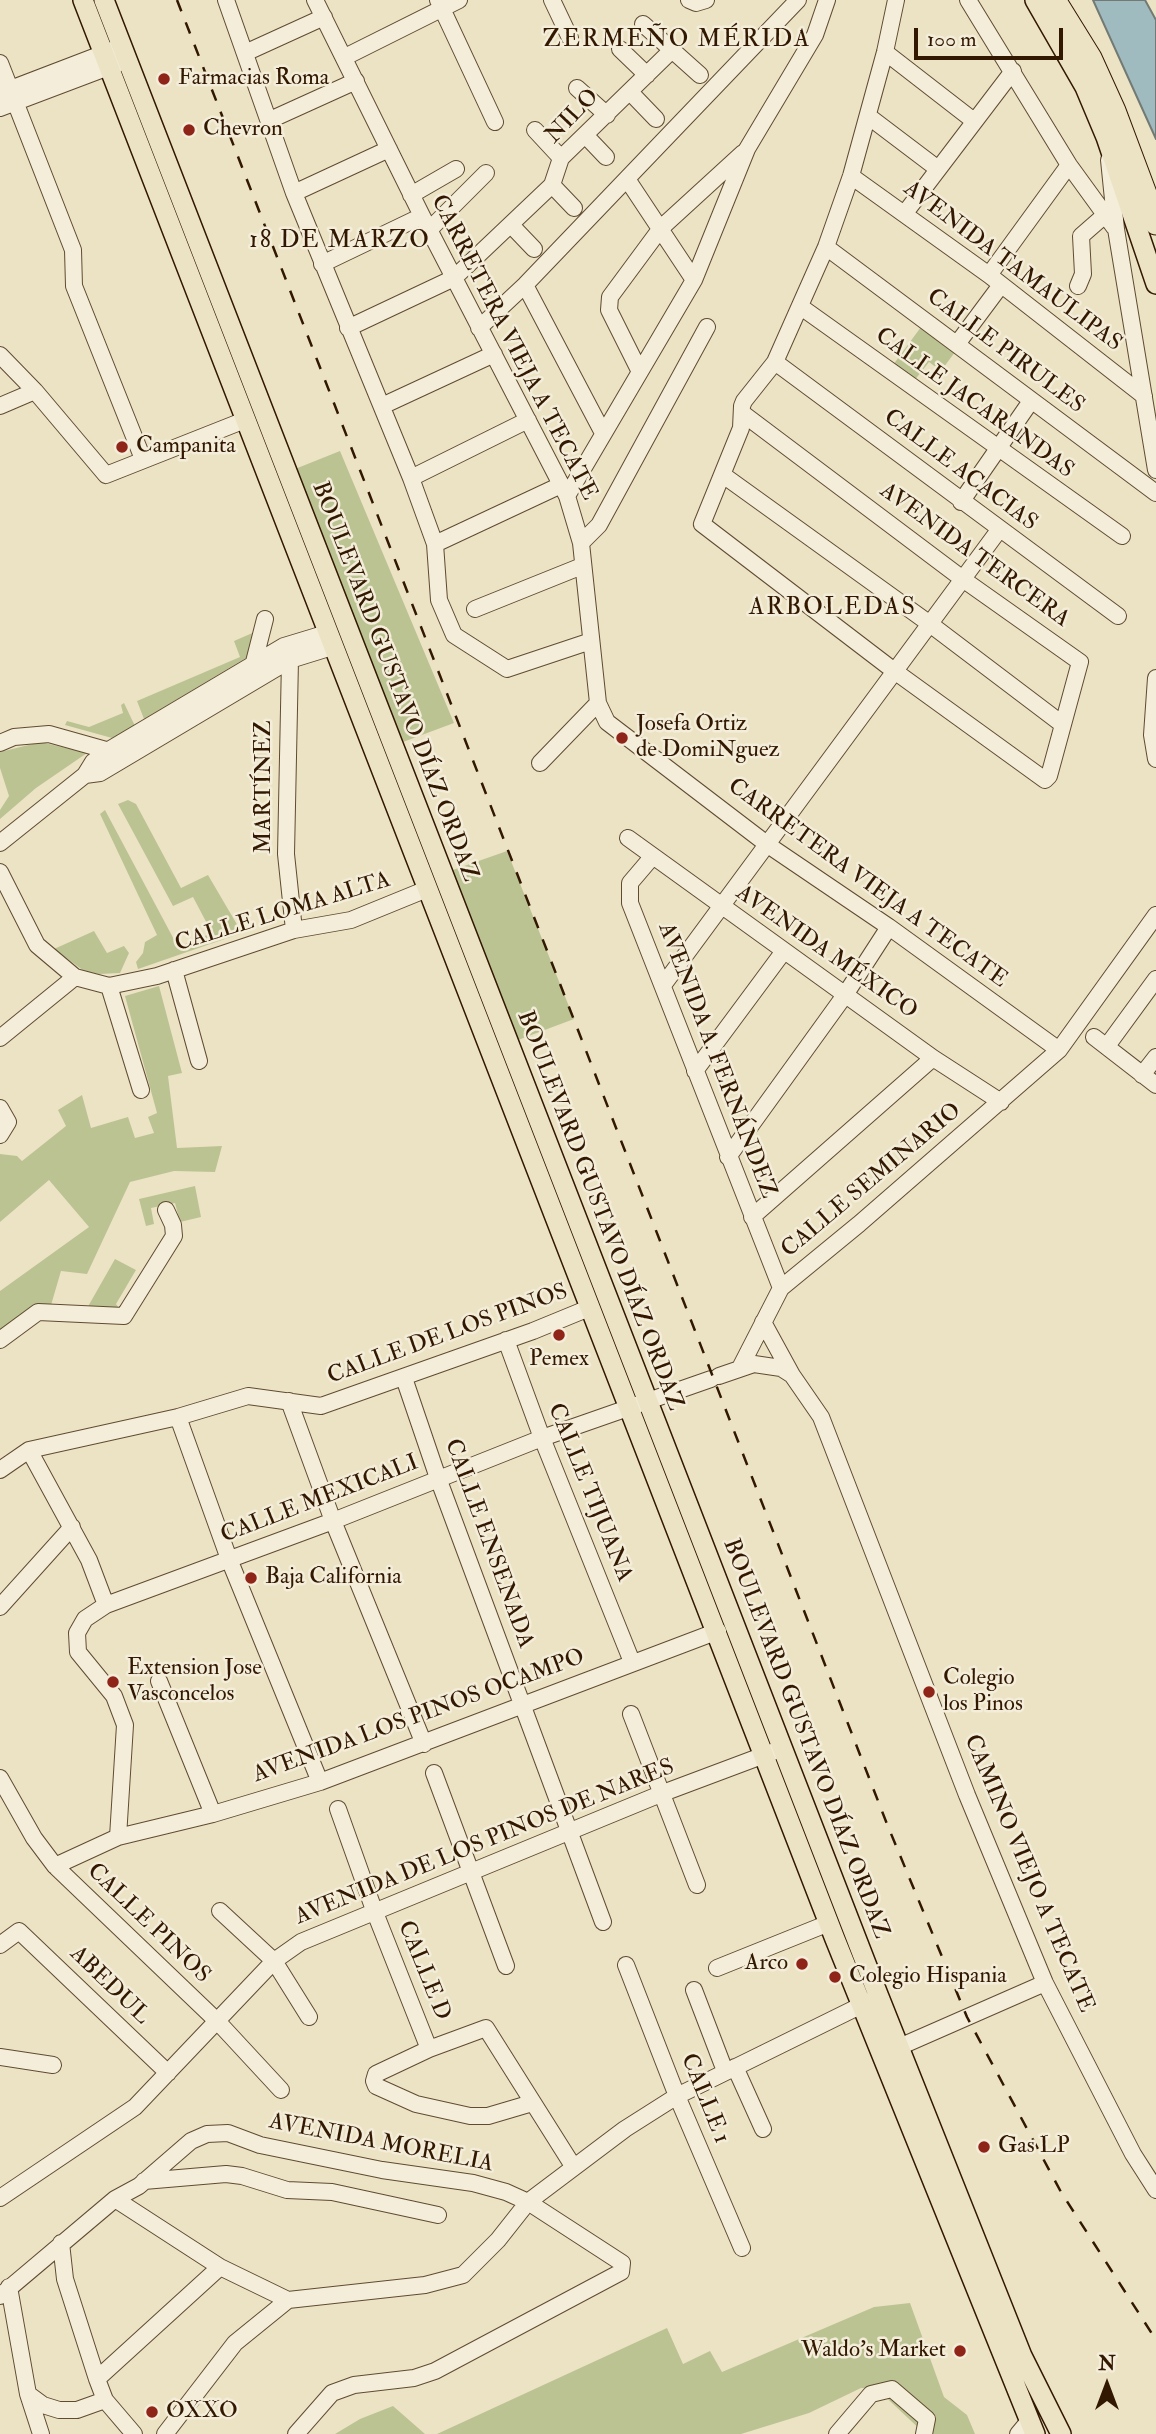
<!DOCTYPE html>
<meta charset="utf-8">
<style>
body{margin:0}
#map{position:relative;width:1156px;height:2434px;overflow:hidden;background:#ece3c5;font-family:"IM FELL Double Pica",serif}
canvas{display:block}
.north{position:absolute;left:1072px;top:2350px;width:70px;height:70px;-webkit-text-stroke:5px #f3edd9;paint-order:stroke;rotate:0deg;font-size:19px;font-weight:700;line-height:28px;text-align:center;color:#321800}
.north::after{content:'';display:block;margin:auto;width:24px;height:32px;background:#321800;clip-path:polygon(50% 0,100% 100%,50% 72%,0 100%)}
.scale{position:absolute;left:914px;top:28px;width:149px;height:32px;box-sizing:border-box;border:4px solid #321800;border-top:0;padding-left:9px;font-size:21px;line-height:24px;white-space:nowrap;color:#321800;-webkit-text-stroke:5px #f3edd9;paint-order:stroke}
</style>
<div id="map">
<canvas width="1156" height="2434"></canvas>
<div class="north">N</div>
<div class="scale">100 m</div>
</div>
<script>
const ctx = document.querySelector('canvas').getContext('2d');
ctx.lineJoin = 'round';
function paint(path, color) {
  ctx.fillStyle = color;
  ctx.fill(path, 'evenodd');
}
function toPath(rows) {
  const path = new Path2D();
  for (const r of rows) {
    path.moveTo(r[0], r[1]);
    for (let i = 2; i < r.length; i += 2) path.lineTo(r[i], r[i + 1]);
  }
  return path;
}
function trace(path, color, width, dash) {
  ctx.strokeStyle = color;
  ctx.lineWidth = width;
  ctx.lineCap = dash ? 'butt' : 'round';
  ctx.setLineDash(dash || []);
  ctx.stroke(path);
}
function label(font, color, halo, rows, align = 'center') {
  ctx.font = font + ' "IM FELL Double Pica",serif';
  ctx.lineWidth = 5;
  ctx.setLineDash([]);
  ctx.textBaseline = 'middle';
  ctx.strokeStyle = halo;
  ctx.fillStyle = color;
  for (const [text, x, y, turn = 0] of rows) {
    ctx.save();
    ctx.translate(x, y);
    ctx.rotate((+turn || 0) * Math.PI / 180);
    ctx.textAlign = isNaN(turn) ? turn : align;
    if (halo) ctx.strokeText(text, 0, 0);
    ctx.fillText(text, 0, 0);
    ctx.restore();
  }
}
paint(toPath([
 [921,327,955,352,941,371,929,362,914,381,893,365],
 [340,451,454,723,403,742,295,469],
 [257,631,246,658,144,719,137,701,240,657,234,641],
 [124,703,135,726,112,738,65,725,67,721,89,727,123,713,121,705],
 [41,742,87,753,36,788,0,819,0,810,9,796,0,768,0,752],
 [128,800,136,804,181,888,208,875,242,933,138,969,136,962,143,953,145,942,157,935,100,814,105,810,178,947,212,933,193,897,173,906,118,804],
 [507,851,574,1019,518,1040,450,871],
 [94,931,107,953,124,946,129,953,120,973,99,974,84,971,54,949],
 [159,986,182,1073,168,1076,177,1148,222,1146,215,1172,174,1171,130,1182,87,1274,61,1271,49,1312,0,1341,0,1291,89,1227,49,1180,0,1222,0,1154,17,1156,22,1161,66,1126,58,1110,82,1095,91,1128,128,1117,135,1138,154,1133,148,1117,157,1113,125,996],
 [195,1186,201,1217,180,1222,175,1203,151,1208,154,1224,146,1226,139,1199],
 [115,1259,136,1270,116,1304,121,1311,86,1310],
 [910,2303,944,2397,967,2415,975,2434,925,2434,876,2388,861,2388,809,2413,741,2434,437,2434,667,2328,683,2364,710,2351,722,2372,874,2307],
 [393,2406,425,2434,335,2434,360,2419]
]), '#bcc392');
const water = toPath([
 [1093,0,1145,0,1156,20,1156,139,1093,0]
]);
paint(water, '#9fbbc0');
trace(water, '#737a73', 2);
const minor = toPath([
 [226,0,294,193,411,478,435,544,439,600,454,635,507,669,591,641],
 [315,0,422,216,567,496,581,543,598,703,607,722,768,845,889,927,1059,1050],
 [438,0,495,122],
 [552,0,570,38],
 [689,0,696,3,706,0],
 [968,0,1069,165,1114,227],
 [643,24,700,75],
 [620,49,647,75],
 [885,52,974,121],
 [245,53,324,17],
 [345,57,459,0],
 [0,63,73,250,74,286,143,459],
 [577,88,607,115],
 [630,92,656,119],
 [0,93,115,49],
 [0,108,119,63],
 [868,116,938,169],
 [270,120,356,81],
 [535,130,561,158],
 [586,136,606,157],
 [1109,160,1116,229,1156,470],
 [851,176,989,275,1144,396],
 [627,179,694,280],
 [552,185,574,208],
 [294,193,389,149],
 [411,195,456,169],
 [905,213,1013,71],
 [511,225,534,249],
 [429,230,486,173],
 [826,247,1156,493],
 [322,264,422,216],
 [989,275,1069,165],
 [525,285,603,433],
 [1078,286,1083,274,1081,236,1105,215],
 [801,307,1122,536],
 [348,328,454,278,552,185,561,158,672,50],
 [479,328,525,285,798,0],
 [957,344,1001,285],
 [0,355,35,391,106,475,245,420],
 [775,362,1118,616],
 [640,372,609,310,610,297,661,228,743,153],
 [0,406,35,391],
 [382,406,494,354],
 [742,413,964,580,1080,662,1049,776,1045,780,893,670,702,524,741,428,742,406,744,401,775,362,826,247,851,176,885,52,896,0],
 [723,475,930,624,1062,724],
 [411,478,528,420],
 [567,496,694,280,747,149,815,35,827,0],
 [961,502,1031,401],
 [581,543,599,525,707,327],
 [435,544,561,485],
 [475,609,582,566],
 [284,646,290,660,286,854,294,930],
 [254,662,265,619],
 [1156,678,1152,735,1156,759],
 [0,743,14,737,49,734,113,752],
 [540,763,598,703],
 [85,775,100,773,290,660,332,647],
 [628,838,933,1058,1001,1102],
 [0,843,85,775,93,762,109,750,284,646,327,633],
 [653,856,630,883,630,903,781,1288],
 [0,872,37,945,75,977,109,986,157,976,294,930,351,920,427,889],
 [174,970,199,1061],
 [664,984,999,530],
 [109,986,141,1090],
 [1094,1037,1156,1085],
 [0,1038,75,977],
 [1107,1046,1156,979],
 [695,1071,784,951],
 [1142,1075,1156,1057],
 [0,1108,8,1122,0,1135],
 [728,1157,845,995,889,927],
 [752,1217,933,1058],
 [763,1322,792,1375,821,1417,967,1795,1045,1983,1133,2154,1156,2190],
 [0,1340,38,1312,124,1316,174,1236,173,1225,166,1210],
 [506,1340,542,1438,632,1662],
 [741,1366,781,1288,859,1224,1059,1050,1156,915],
 [719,1376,754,1364,781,1368,792,1375],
 [404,1378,438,1478,603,1922],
 [289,1401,333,1521,424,1744],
 [178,1417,229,1559,320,1782],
 [29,1450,89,1560,106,1605],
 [0,1470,29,1450,178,1417,248,1396,321,1406,533,1331,589,1308],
 [0,1607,72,1527],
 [159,1681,213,1814],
 [631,1714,697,1885],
 [434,1773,506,1966],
 [0,1778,34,1838,55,1866,218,2022,281,2090],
 [338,1809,374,1910,429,2049],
 [118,1837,125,1725,114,1696,78,1652,77,1633,85,1619,106,1605,333,1521,542,1438,711,1379],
 [55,1866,118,1837,213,1814,320,1782,718,1631],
 [220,1911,274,1961,309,2017],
 [0,1945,19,1931,168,2073],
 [626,1965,677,2096,742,2248],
 [717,1968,829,1923],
 [694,1990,725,2071],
 [890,2051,1045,1983],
 [0,2057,53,2065],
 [735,2067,763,2129],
 [532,2103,488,2116,470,2116,416,2104,376,2086,374,2081,376,2074,429,2049,486,2028,573,2166],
 [144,2181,226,2174,242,2176,287,2190,332,2192,438,2215],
 [0,2198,135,2107,274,1961,301,1942,663,1793,783,1748],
 [115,2199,220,2267,288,2300],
 [61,2243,65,2279,97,2379,105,2400,134,2434],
 [9,2287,28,2394,41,2434],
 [0,2296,115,2199,139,2186,191,2141,207,2134,228,2133,260,2145,382,2170,473,2183,506,2192,528,2202,622,2263,621,2272,435,2371,414,2378,354,2385,332,2393,296,2434],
 [97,2379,220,2267],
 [28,2394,43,2405,59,2410,77,2410,105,2400],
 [165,2434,235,2343,288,2300,425,2285,463,2275,498,2240,528,2202,625,2129,677,2096,870,2001],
 [837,2434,871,2394,892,2389,927,2419,924,2434],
 [1018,2434,1028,2422]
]);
const major = toPath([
 [83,0,835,1939,1035,2434],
 [104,0,879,1997,1022,2356,1061,2434],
 [1035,0,1085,87,1106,137,1156,284]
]);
const highway = toPath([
 [1054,0,1090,58,1114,111,1156,223]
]);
trace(minor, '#604b31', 18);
trace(major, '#321800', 22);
trace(highway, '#321800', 25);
trace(minor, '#f3edd9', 16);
trace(major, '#ece3c5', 19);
trace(highway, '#ece3c5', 23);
trace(toPath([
 [177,0,887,1824,967,2017,1061,2192,1156,2340]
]), '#321800', 2.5, [12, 12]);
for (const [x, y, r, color] of [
 [164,79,7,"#8f2418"],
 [189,130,7,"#8f2418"],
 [122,447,7,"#8f2418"],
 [622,738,7,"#8f2418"],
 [559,1335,7,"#8f2418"],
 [251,1578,7,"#8f2418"],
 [113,1682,7,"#8f2418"],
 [929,1692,7,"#8f2418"],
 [802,1964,7,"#8f2418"],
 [835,1977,7,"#8f2418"],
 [984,2147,7,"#8f2418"],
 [960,2351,7,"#8f2418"],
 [152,2412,7,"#8f2418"]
]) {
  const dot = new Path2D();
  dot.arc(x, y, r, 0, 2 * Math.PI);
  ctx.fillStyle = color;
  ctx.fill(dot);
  trace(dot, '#f3edd9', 2.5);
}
label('23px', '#321800', '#f3edd9', [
 ["Farmacias Roma",178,79],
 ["Chevron",203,130],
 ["Campanita",136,447],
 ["Josefa Ortiz",636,725],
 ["de DomiNguez",636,751],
 ["Pemex",559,1360,"center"],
 ["Baja California",265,1578],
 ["Extension Jose",127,1669],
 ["Vasconcelos",127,1695],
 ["Colegio",943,1679],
 ["los Pinos",943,1705],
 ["Arco",788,1964,"right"],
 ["Colegio Hispania",849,1977],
 ["Gas LP",998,2147],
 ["Waldo's Market",946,2351,"right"],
 ["OXXO",166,2412]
], 'left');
label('23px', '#321800', '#f3edd9', [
 ["NILO",573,117,-46],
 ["AVENIDA TAMAULIPAS",1012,267,37],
 ["CARRETERA VIEJA A TECATE",513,348,63],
 ["CALLE PIRULES",1005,352,37],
 ["CALLE JACARANDAS",974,404,36],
 ["CALLE ACACIAS",960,471,37],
 ["AVENIDA TERCERA",974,556,36],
 ["BOULEVARD GUSTAVO DÍAZ ORDAZ",394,682,69],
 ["MARTÍNEZ",265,787,-90],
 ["CARRETERA VIEJA A TECATE",867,884,36],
 ["CALLE LOMA ALTA",283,913,-17],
 ["AVENIDA MÉXICO",826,953,35],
 ["AVENIDA A. FERNÁNDEZ",716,1061,69],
 ["CALLE SEMINARIO",872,1181,-40],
 ["BOULEVARD GUSTAVO DÍAZ ORDAZ",599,1211,69],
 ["CALLE DE LOS PINOS",448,1335,-20],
 ["CALLE TIJUANA",589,1493,68],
 ["CALLE MEXICALI",320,1500,-21],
 ["CALLE ENSENADA",488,1544,70],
 ["AVENIDA LOS PINOS OCAMPO",419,1717,-20],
 ["BOULEVARD GUSTAVO DÍAZ ORDAZ",805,1739,69],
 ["AVENIDA DE LOS PINOS DE NARES",485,1843,-22],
 ["CAMINO VIEJO A TECATE",1028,1874,67],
 ["CALLE PINOS",148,1924,44],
 ["CALLE D",423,1971,68],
 ["ABEDUL",109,1986,44],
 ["CALLE 1",704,2099,68],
 ["AVENIDA MORELIA",381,2144,11]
]);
ctx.letterSpacing = '2px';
label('24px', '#321800', '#f3edd9', [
 ["ZERMEÑO MÉRIDA",677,41],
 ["18 DE MARZO",340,242],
 ["ARBOLEDAS",833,609]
]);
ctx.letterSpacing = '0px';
</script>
